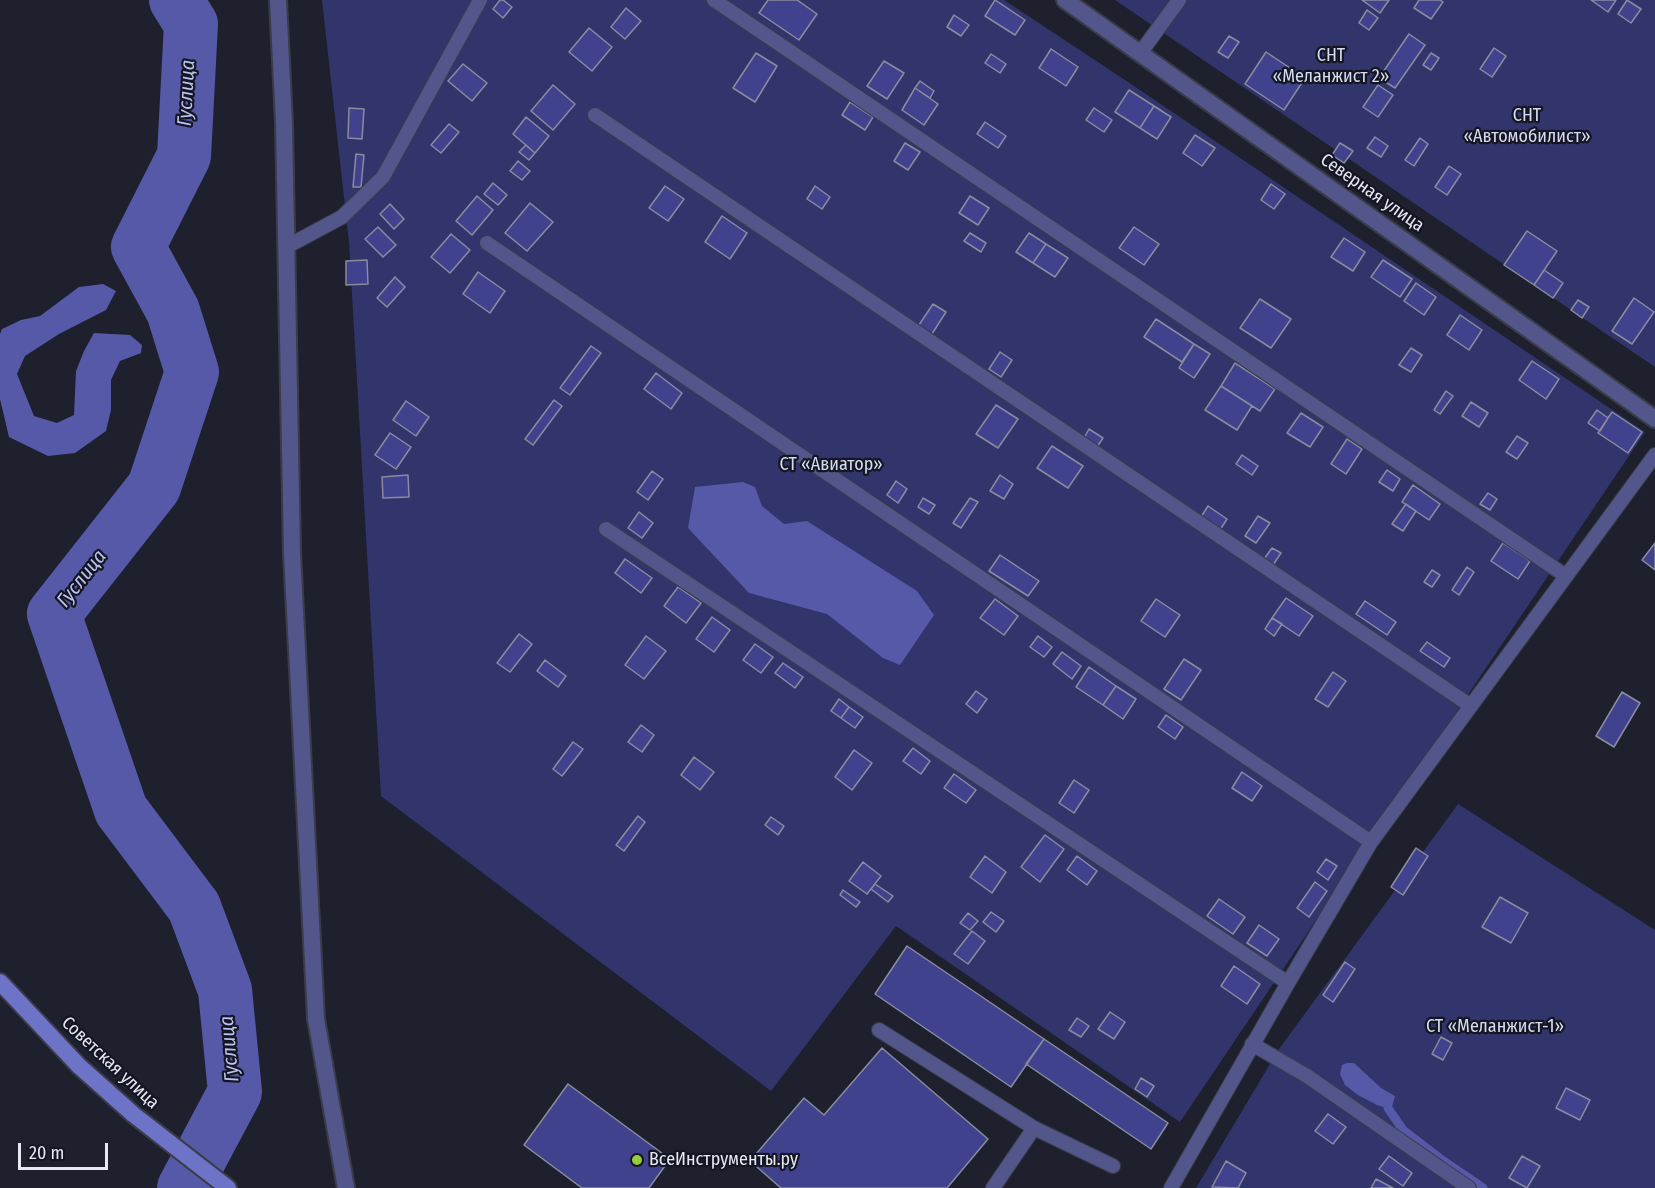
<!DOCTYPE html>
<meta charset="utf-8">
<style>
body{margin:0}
#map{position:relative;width:1655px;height:1188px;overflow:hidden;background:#1e202e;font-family:"Fira Sans Condensed",sans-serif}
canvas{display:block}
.scale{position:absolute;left:18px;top:1143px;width:90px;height:27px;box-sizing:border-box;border:3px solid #e6e8f2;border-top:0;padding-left:8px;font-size:18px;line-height:21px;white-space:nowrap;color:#e6e8f2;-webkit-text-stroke:4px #151624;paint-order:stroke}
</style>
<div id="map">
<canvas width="1655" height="1188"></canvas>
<div class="scale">20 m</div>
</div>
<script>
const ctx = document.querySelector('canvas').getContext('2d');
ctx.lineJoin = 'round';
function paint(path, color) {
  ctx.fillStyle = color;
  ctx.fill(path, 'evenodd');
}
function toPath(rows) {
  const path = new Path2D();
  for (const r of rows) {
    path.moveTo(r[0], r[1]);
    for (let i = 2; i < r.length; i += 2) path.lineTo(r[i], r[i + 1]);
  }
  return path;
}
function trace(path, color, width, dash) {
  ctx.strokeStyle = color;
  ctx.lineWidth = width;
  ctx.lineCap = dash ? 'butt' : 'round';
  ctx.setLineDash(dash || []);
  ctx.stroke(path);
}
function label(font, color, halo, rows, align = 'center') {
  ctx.font = font + ' "Fira Sans Condensed",sans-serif';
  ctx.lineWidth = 4.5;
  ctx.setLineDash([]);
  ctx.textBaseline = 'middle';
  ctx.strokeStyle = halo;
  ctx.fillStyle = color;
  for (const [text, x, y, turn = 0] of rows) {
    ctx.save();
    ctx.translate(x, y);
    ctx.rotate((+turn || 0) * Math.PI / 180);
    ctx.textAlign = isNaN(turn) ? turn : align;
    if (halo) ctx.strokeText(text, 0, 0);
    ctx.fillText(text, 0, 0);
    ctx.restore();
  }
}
paint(toPath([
 [322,0,1004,0,1128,82,1645,432,1180,1122,896,926,771,1091,381,796,349,242],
 [1115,0,1655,0,1655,367,1165,34],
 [1458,804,1655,930,1655,1188,1196,1188,1279,1049]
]), '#32346c');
paint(toPath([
 [103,284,116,291,106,310,59,334,25,356,17,374,34,416,57,423,74,415,76,371,84,351,94,333,130,335,142,345,141,353,120,361,111,380,111,410,106,431,75,453,48,456,9,437,0,399,0,334,2,329,21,320,40,316,79,287],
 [743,482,755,487,762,506,784,524,807,521,917,591,934,615,900,665,883,658,827,614,749,593,688,528,695,487],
 [1347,1063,1354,1063,1381,1088,1395,1096,1392,1107,1386,1108,1377,1105,1358,1095,1345,1085,1340,1074,1342,1065]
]), '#5559a8');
trace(toPath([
 [1388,1108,1403,1130,1442,1160,1483,1188]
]), '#5559a8', 9);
trace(toPath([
 [176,0,191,24,184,156,138,247,173,311,192,372,154,487,54,614,121,810,194,907,225,990,235,1092,184,1188]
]), '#5559a8', 54);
const building = toPath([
 [500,0,503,0,512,7,503,18,493,9,500,0],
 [768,0,797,0,817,14,799,40,759,13,768,0],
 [995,0,1025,20,1015,35,985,16,995,0],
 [1362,0,1389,0,1380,13,1362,0],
 [1419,0,1440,0,1443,2,1431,19,1414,8,1419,0],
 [1591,0,1616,0,1608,12,1591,0],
 [1627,0,1641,9,1631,23,1618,14,1627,0],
 [626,8,641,21,625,39,611,27,626,8],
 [1367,10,1378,18,1369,30,1359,23,1367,10],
 [954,15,969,25,961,36,947,27,954,15],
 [589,28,612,47,592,71,569,52,589,28],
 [1409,34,1425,45,1395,88,1379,78,1409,34],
 [1229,36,1239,42,1228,58,1218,52,1229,36],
 [1494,48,1506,56,1492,77,1480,69,1494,48],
 [1051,49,1078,67,1066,86,1039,68,1051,49],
 [1266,52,1305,78,1284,110,1245,84,1266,52],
 [756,53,777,66,755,102,733,88,756,53],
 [1431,53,1439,58,1431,70,1423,65,1431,53],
 [991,54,1006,64,1000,73,985,63,991,54],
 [884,61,904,73,887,99,867,86,884,61],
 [463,64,487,83,472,101,448,81,463,64],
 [920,81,934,91,930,98,915,88,920,81],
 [553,85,575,104,553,130,531,111,553,85],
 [1378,85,1393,95,1378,117,1363,107,1378,85],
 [915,88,938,104,924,125,902,110,915,88],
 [1129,90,1154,106,1140,128,1115,112,1129,90],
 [850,102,873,117,865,130,842,115,850,102],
 [1154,106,1171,117,1157,139,1140,128,1154,106],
 [349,108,364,109,362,139,348,138,349,108],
 [1094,108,1112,120,1104,132,1086,120,1094,108],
 [526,117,549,136,535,153,513,134,526,117],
 [985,122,1006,136,998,148,977,134,985,122],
 [449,124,459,132,441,153,431,145,449,124],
 [1195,135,1215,148,1202,166,1183,153,1195,135],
 [1375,137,1388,146,1381,157,1367,148,1375,137],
 [1420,138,1428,144,1414,166,1405,160,1420,138],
 [905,143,920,152,908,170,894,161,905,143],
 [1340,143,1353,151,1344,163,1332,155,1340,143],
 [526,145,535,153,529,160,519,152,526,145],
 [356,154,364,155,361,187,353,187,356,154],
 [518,161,530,171,522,180,510,171,518,161],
 [1449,166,1461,174,1447,195,1435,187,1449,166],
 [493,183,507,195,498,205,484,194,493,183],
 [1271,184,1285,194,1274,209,1261,200,1271,184],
 [665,186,684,199,668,221,649,208,665,186],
 [815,186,830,197,822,209,807,199,815,186],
 [477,196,493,210,472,235,456,221,477,196],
 [970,196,989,208,978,225,959,213,970,196],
 [530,203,553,222,527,251,505,233,530,203],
 [390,204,404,219,394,229,380,214,390,204],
 [722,216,747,233,730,259,705,242,722,216],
 [378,227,396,245,383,257,365,239,378,227],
 [1134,227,1159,244,1144,265,1119,248,1134,227],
 [1527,231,1557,251,1534,285,1504,265,1527,231],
 [970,233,986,243,981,252,964,241,970,233],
 [1029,233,1046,244,1033,263,1016,252,1029,233],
 [451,234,470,250,450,273,431,257,451,234],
 [1344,238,1365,252,1353,271,1331,257,1344,238],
 [1046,244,1068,258,1055,277,1033,263,1046,244],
 [367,260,368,284,346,285,346,261,367,260],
 [1383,260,1412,279,1400,297,1371,277,1383,260],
 [1544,270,1563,283,1553,298,1534,285,1544,270],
 [478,272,505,291,490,313,463,294,478,272],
 [395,277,405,287,387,307,377,298,395,277],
 [1416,283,1436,297,1424,315,1404,301,1416,283],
 [1634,298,1654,312,1632,344,1612,331,1634,298],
 [1260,299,1291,319,1271,348,1240,328,1260,299],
 [1578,300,1589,307,1582,318,1571,310,1578,300],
 [933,304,946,312,930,337,917,328,933,304],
 [1460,315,1482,330,1469,350,1447,335,1460,315],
 [1156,319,1194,344,1182,362,1144,337,1156,319],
 [1194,344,1210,354,1194,378,1179,368,1194,344],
 [591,346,601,353,570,395,560,388,591,346],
 [1411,348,1422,355,1411,372,1399,365,1411,348],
 [1000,352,1012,360,1001,377,989,369,1000,352],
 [1532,361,1559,379,1546,399,1519,380,1532,361],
 [1235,363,1275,389,1260,411,1221,386,1235,363],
 [656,373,682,393,671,409,644,389,656,373],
 [1221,386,1252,406,1237,430,1205,410,1221,386],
 [1446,391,1453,396,1440,414,1434,410,1446,391],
 [554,400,562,406,533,445,525,439,554,400],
 [406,401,429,417,416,436,393,420,406,401],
 [1471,402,1488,413,1479,427,1462,416,1471,402],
 [996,405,1018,419,998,448,976,434,996,405],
 [1597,410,1608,418,1600,431,1588,423,1597,410],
 [1612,412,1642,432,1628,453,1598,433,1612,412],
 [1301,413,1323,427,1310,447,1287,433,1301,413],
 [1089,429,1103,438,1097,447,1084,438,1089,429],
 [390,433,411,447,396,469,375,455,390,433],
 [1517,436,1528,443,1517,459,1506,452,1517,436],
 [1347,439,1362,449,1346,474,1331,464,1347,439],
 [1052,446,1083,466,1068,488,1037,468,1052,446],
 [1242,455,1258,466,1252,475,1236,464,1242,455],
 [1387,470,1400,479,1393,491,1379,482,1387,470],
 [652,471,663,479,648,500,637,492,652,471],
 [408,475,409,497,383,498,382,477,408,475],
 [1000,475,1013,484,1004,499,990,491,1000,475],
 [896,481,907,489,898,503,887,495,896,481],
 [1413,485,1440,504,1429,520,1402,502,1413,485],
 [1488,493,1497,499,1490,510,1480,504,1488,493],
 [923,498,935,505,929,514,918,507,923,498],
 [970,498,978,502,961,528,953,523,970,498],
 [1406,504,1416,511,1403,531,1392,524,1406,504],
 [1208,506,1227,519,1220,530,1201,517,1208,506],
 [639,512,653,523,642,538,628,528,639,512],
 [1258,516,1270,523,1256,543,1245,536,1258,516],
 [1503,543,1530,561,1518,579,1491,561,1503,543],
 [1655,543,1655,570,1642,560,1655,543],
 [1272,548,1281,553,1273,565,1264,559,1272,548],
 [1000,555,1039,581,1028,596,989,571,1000,555],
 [625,559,652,578,641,593,615,573,625,559],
 [1467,567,1474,572,1459,595,1452,590,1467,567],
 [1432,570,1440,575,1432,587,1424,582,1432,570],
 [678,587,701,603,686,623,664,606,678,587],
 [1286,598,1313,616,1299,636,1272,618,1286,598],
 [995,599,1018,616,1004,635,980,618,995,599],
 [1156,599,1180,615,1165,637,1141,621,1156,599],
 [1365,601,1396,622,1387,635,1356,614,1365,601],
 [712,617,730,630,714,652,696,639,712,617],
 [1272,618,1282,624,1274,636,1265,629,1272,618],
 [519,634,532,644,510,672,497,663,519,634],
 [646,636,666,651,644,679,625,665,646,636],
 [1038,636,1052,647,1044,657,1030,647,1038,636],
 [1427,642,1450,658,1444,667,1420,651,1427,642],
 [755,644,773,657,761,673,743,660,755,644],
 [1062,652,1081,666,1072,679,1053,664,1062,652],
 [1184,659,1201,670,1181,700,1164,689,1184,659],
 [545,660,566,676,558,687,537,671,545,660],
 [783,663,803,677,795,688,775,673,783,663],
 [1089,667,1116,686,1103,705,1076,687,1089,667],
 [1333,672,1346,681,1328,707,1315,699,1333,672],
 [1116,686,1136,699,1123,719,1103,705,1116,686],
 [976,691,987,699,977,713,966,704,976,691],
 [1622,692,1640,703,1614,747,1596,736,1622,692],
 [839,699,849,707,841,718,831,711,839,699],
 [849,707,863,717,855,728,841,718,849,707],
 [1166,715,1183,727,1175,739,1158,727,1166,715],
 [641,725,654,735,642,752,628,742,641,725],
 [573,742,583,749,562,776,553,769,573,742],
 [913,748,930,761,921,774,903,761,913,748],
 [854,750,872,763,852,790,835,777,854,750],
 [694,757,714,772,700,790,681,775,694,757],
 [1242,772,1262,786,1252,801,1232,788,1242,772],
 [954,774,976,790,966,803,944,788,954,774],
 [1074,780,1089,790,1074,813,1059,803,1074,780],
 [638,816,645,822,624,851,616,845,638,816],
 [771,817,784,826,778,835,765,825,771,817],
 [1045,835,1064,849,1040,882,1021,867,1045,835],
 [1416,848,1428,856,1403,895,1391,887,1416,848],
 [985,856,1006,872,992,893,970,877,985,856],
 [1077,856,1097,871,1087,885,1067,870,1077,856],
 [1326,859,1337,866,1328,880,1317,872,1326,859],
 [863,862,881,876,867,894,849,881,863,862],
 [1315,882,1327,891,1309,917,1297,908,1315,882],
 [875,884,893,896,888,902,871,889,875,884],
 [843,890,860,902,856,907,840,895,843,890],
 [1500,897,1528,913,1511,943,1482,927,1500,897],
 [1219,899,1245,917,1233,934,1207,916,1219,899],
 [991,912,1004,921,996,932,983,922,991,912],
 [968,913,978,921,970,930,960,923,968,913],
 [1259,925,1279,939,1267,956,1247,943,1259,925],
 [972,931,985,941,968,964,954,954,972,931],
 [907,946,1044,1039,1011,1087,875,994,907,946],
 [1345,962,1355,969,1333,1002,1323,995,1345,962],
 [1234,966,1260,984,1247,1004,1221,986,1234,966],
 [1110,1012,1125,1022,1114,1039,1098,1029,1110,1012],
 [1077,1018,1089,1026,1081,1037,1069,1030,1077,1018],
 [1441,1037,1452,1043,1443,1060,1432,1054,1441,1037],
 [1044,1039,1168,1123,1151,1149,1026,1064,1044,1039],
 [882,1048,988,1139,947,1188,781,1188,750,1161,804,1098,824,1115,882,1048],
 [1141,1078,1154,1086,1147,1097,1135,1089,1141,1078],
 [568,1084,670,1159,649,1188,582,1188,524,1145,568,1084],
 [1566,1088,1590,1100,1580,1120,1556,1108,1566,1088],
 [1328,1114,1346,1127,1333,1144,1315,1131,1328,1114],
 [1389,1156,1412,1173,1403,1186,1379,1169,1389,1156],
 [1522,1156,1540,1166,1527,1188,1509,1178,1522,1156],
 [1226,1161,1246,1173,1238,1188,1212,1187,1226,1161],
 [1376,1179,1393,1188,1371,1188,1376,1179]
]);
paint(building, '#40428e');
trace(building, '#8a8c9e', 1.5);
const service = toPath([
 [714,0,1566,576],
 [1141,52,1179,0],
 [595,115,1471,706],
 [487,243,1371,842],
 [286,247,342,217,383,177,480,0],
 [606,529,1288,983],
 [879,1030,1034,1128],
 [1252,1044,1307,1076,1469,1188],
 [993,1188,1034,1128,1113,1166],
 [1171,1188,1288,983,1371,842,1655,455]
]);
const minor = toPath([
 [278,0,284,123,292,553,316,1019,346,1188],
 [1065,0,1655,419]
]);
const secondary = toPath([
 [0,982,79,1066,134,1115,228,1188]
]);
trace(service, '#3a3c49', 16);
trace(minor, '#3a3c49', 20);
trace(secondary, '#3a3c49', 20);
trace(service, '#52568a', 14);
trace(minor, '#52568a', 16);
trace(secondary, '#6d73c6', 16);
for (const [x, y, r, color] of [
 [637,1160,6,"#94cc3c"]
]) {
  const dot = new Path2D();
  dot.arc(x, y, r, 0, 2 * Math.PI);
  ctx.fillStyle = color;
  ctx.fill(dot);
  trace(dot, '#151624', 2);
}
label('18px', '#d8dcf2', '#151624', [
 ["СНТ",1331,56],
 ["«Меланжист 2»",1331,77],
 ["СНТ",1527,116],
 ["«Автомобилист»",1527,137],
 ["СТ «Авиатор»",831,465],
 ["СТ «Меланжист-1»",1495,1027]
]);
label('18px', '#e6e8f2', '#151624', [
 ["Северная улица",1372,193,35],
 ["Советская улица",110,1063,43]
]);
label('18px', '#e6e8f2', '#151624', [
 ["ВсеИнструменты.ру",649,1160]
], 'left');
label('italic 20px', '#bdc3ef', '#151624', [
 ["Гуслица",187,93,-87],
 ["Гуслица",82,579,-52],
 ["Гуслица",230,1049,-95]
]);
</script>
